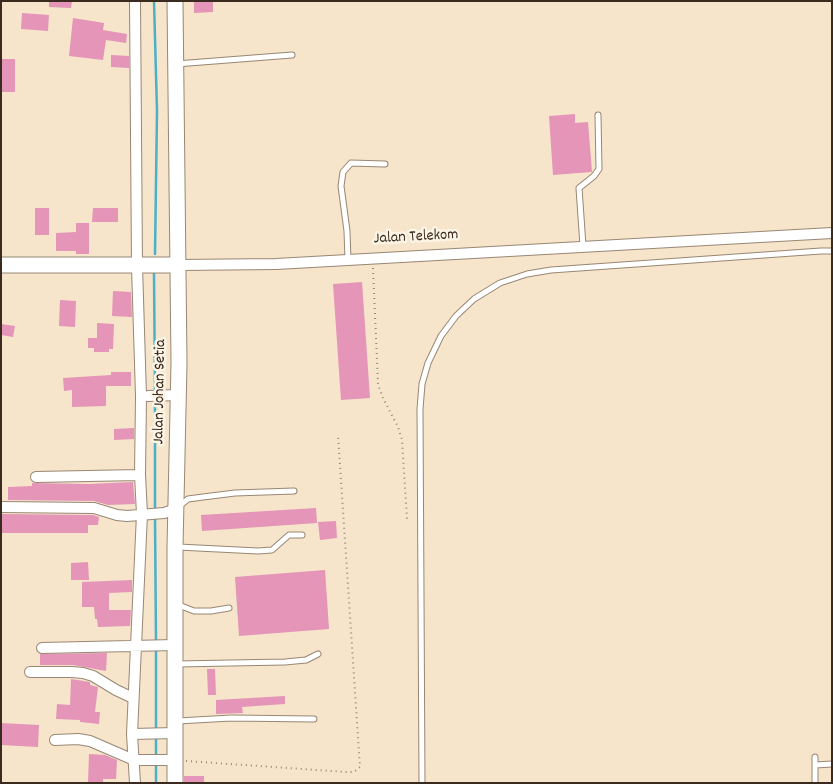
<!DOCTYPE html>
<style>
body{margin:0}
#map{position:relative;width:833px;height:784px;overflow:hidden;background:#f6e4cb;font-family:Dekko,sans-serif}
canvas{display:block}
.frame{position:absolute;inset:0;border:2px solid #3b2a1e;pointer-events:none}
</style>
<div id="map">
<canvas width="833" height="784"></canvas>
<div class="frame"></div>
</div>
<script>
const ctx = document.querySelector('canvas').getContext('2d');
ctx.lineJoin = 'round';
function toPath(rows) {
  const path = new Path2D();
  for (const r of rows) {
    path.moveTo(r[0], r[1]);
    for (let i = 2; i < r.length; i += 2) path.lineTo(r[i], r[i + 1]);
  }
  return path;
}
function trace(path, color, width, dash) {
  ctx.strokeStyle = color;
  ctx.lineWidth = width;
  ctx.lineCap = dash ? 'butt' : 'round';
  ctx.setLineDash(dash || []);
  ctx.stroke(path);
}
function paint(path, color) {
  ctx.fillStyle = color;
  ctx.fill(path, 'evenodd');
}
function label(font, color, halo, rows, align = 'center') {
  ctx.font = font + ' Dekko,sans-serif';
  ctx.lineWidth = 5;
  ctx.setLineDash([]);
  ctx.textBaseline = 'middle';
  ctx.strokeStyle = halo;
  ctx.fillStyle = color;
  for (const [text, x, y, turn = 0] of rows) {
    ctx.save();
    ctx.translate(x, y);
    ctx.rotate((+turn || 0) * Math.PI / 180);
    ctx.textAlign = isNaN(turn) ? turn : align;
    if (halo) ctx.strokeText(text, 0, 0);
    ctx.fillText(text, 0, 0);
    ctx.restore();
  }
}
trace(toPath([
 [154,1,157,111,155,254],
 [154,273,155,392],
 [155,397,155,512],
 [155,517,156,642],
 [156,732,156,647],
 [156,757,156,737],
 [156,783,156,762]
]), '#4bb1c9', 2.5);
paint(toPath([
 [49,1,72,1,71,8,49,7],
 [194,1,213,1,213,12,194,13],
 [22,13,49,15,48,31,21,29],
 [73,18,104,23,103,30,127,34,126,43,106,40,103,60,69,56],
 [111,55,129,56,129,68,111,67],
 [1,59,15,59,15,92,1,92],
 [575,114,575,123,588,122,592,172,553,175,549,116],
 [35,208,49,208,49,235,35,235],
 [93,208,118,208,118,222,92,222],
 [76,223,89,223,89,254,76,254,76,251,56,251,56,233,76,232],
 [362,282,370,398,341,400,333,284],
 [113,291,131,292,132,317,112,316],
 [60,300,76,301,75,327,59,326],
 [97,323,114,324,113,349,109,349,109,352,94,352,94,348,88,348,88,338,97,338],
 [1,324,15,326,13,337,1,335],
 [111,372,131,372,131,386,106,386,106,406,72,407,72,390,64,391,63,378,111,375],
 [134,428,134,439,114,440,114,429],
 [133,482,135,504,108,505,94,501,8,500,8,487,32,486,32,483,89,484],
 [316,508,317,523,202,531,201,515],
 [1,514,93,515,99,517,98,525,88,525,88,533,1,533],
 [336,521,337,538,320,540,318,522],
 [88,562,89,580,71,580,71,563],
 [325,570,329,629,239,636,235,577],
 [132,580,132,592,109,593,109,610,131,610,130,626,98,627,97,619,95,619,94,607,82,607,82,582],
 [107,653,106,671,73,665,40,665,40,654],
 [207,669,215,669,216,695,208,695],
 [71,679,90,682,90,685,98,687,95,712,100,712,99,724,80,722,80,720,56,719,57,704,70,705],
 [285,696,285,704,242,707,243,713,216,714,216,700],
 [1,723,39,725,38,747,1,745],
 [89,754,105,755,117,760,116,779,103,779,103,783,88,783],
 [184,776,204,776,204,783,184,783]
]), '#e495b8');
const lane = toPath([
 [176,64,292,55],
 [583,246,579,188,594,176,599,169,598,115],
 [348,260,347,231,341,186,343,172,351,163,385,164],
 [178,507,188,499,203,497,235,493,294,491],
 [178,547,258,551,272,550,289,535,302,535],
 [176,604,194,611,211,611,229,608],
 [176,664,285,662,306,660,318,654],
 [178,721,231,718,314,719],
 [815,765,832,764],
 [422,783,420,409,422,384,428,363,441,336,456,316,474,299,500,283,527,274,551,270,821,251,832,251],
 [815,783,815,757]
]);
const street = toPath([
 [179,265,276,264,832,233],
 [148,396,178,395],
 [36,477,140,475],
 [1,507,94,508,117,515,127,516,164,513,176,509],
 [42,648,175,645],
 [30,672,72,672,83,673,93,676,116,690,133,698],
 [132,734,175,733],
 [55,740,78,739,90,741,134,760,175,760],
 [135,783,132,734,142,514,140,475,141,396,137,266,135,1]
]);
const secondary = toPath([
 [175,1,179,363,175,547,175,783],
 [1,265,179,265]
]);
trace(lane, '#988774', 7);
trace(street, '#988774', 12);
trace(secondary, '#988774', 17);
trace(toPath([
 [373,268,378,384,382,396,398,427,402,440,407,519],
 [186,761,346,772,354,772,360,767,338,435]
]), '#988774', 2, [1, 4]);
trace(lane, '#fff', 5);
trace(street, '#fff', 10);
trace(secondary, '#fff', 15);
label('16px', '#3b2a1e', '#fcf5e5', [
 ["Jalan Telekom",416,238,-3],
 ["Jalan Johan Setia",161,392,-89]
]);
</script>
